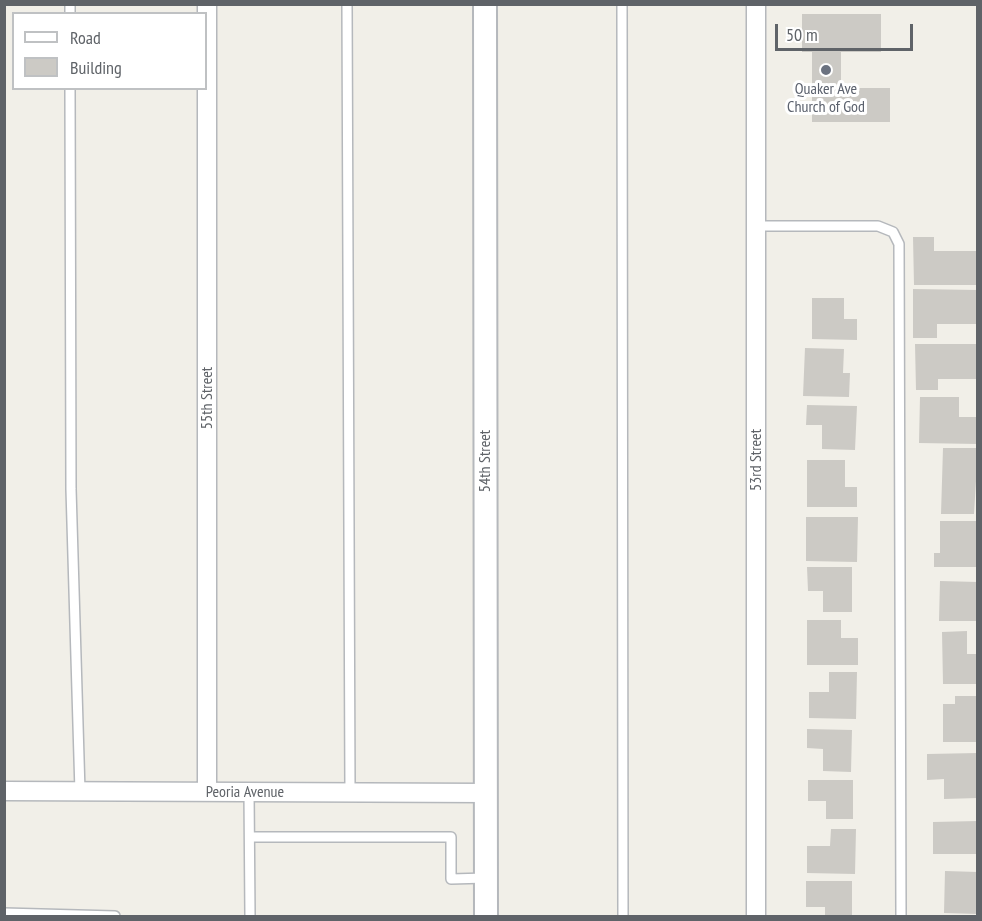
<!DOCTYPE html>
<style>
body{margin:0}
#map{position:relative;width:982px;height:921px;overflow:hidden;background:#f1efe8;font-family:"PT Sans Narrow",sans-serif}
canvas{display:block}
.frame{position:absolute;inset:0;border:6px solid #5f6368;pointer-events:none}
.legend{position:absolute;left:12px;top:12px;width:195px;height:78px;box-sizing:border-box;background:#fff;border:2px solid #bfc1c3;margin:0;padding:8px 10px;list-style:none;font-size:18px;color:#5f6368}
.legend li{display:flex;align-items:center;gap:12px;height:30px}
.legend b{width:30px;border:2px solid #bfc1c3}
.scale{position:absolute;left:775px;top:24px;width:138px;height:27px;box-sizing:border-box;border:3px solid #5f6368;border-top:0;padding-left:8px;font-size:18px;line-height:21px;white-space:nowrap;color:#5f6368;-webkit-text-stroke:4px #fff;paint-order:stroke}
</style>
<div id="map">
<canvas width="982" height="921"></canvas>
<div class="frame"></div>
<ul class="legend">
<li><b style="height:8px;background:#fff"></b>Road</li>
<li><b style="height:16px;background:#cccac5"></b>Building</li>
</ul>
<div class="scale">50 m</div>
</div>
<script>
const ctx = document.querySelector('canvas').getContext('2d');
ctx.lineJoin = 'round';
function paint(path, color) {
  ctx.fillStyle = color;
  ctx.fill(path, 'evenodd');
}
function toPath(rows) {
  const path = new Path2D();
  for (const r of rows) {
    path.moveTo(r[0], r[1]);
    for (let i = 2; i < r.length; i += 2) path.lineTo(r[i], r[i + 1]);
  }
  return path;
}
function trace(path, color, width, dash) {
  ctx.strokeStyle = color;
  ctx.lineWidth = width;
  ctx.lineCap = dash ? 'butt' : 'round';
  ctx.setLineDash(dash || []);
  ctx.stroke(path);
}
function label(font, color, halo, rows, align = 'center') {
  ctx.font = font + ' "PT Sans Narrow",sans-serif';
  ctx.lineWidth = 6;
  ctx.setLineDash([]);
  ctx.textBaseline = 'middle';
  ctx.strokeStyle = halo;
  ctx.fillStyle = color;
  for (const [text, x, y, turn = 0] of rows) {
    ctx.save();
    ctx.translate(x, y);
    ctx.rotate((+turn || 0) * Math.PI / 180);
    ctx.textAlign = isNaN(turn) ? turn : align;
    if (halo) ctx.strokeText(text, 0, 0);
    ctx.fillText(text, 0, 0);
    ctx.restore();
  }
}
paint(toPath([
 [802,14,881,14,881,52,841,52,841,88,890,88,890,122,812,122,812,52,802,52],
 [913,237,934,237,934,251,978,251,978,285,914,285],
 [913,289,978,290,978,324,937,324,937,338,913,338],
 [812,298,844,298,844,319,857,319,857,340,812,339],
 [915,344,978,344,978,379,938,379,938,390,916,390],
 [805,348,844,349,843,373,850,373,849,397,803,396],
 [920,397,959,397,959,417,978,417,978,444,919,443],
 [807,405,857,406,855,450,822,449,822,425,806,425],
 [943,448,978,448,974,514,941,514],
 [807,460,845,460,845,487,857,487,857,507,807,507],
 [806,517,858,517,857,562,806,561],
 [940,521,978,521,978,567,934,567,934,553,940,553],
 [807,567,852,567,852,612,823,612,823,591,808,591],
 [940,581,978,582,978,621,939,621],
 [807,620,841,620,841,638,858,638,858,665,807,665],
 [967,631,967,654,978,654,978,684,943,684,942,632],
 [829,672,857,672,856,719,809,718,809,692,829,692],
 [955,696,978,696,978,742,943,742,943,704,955,704],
 [807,729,852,730,851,772,823,771,823,749,807,748],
 [978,753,978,798,944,799,944,779,927,780,927,754],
 [808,780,853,780,853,819,826,819,826,801,808,801],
 [978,821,978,854,933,854,933,822],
 [831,829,856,829,855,874,807,873,807,846,830,846],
 [945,871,978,872,978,914,944,913],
 [806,881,852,881,852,916,825,916,825,907,806,907]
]), '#cccac5');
const service = toPath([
 [70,4,70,14],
 [347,4,350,793],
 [622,4,623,916],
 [70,88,71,489,80,792],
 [756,226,878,226,893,232,899,244,901,916],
 [249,792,250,916],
 [250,837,451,837,451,879,486,878],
 [4,913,115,916]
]);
const minor = toPath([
 [207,4,207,792],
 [4,791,486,793],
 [756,916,756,4]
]);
const tertiary = toPath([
 [485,4,486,916]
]);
trace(service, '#b5b8bc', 12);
trace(minor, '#b5b8bc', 21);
trace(tertiary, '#b5b8bc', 26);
trace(service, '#fff', 9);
trace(minor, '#fff', 18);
trace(tertiary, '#fff', 22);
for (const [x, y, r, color] of [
 [826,70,6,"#6b7280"]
]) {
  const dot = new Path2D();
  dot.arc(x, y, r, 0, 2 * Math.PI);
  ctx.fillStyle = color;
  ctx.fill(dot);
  trace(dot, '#fff', 2);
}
label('16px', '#5b616d', '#fff', [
 ["Quaker Ave",826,89],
 ["Church of God",826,107]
]);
label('16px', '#5f6368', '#fff', [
 ["55th Street",207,398,-90],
 ["53rd Street",756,460,-90],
 ["54th Street",485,461,-90],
 ["Peoria Avenue",245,792]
]);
</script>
